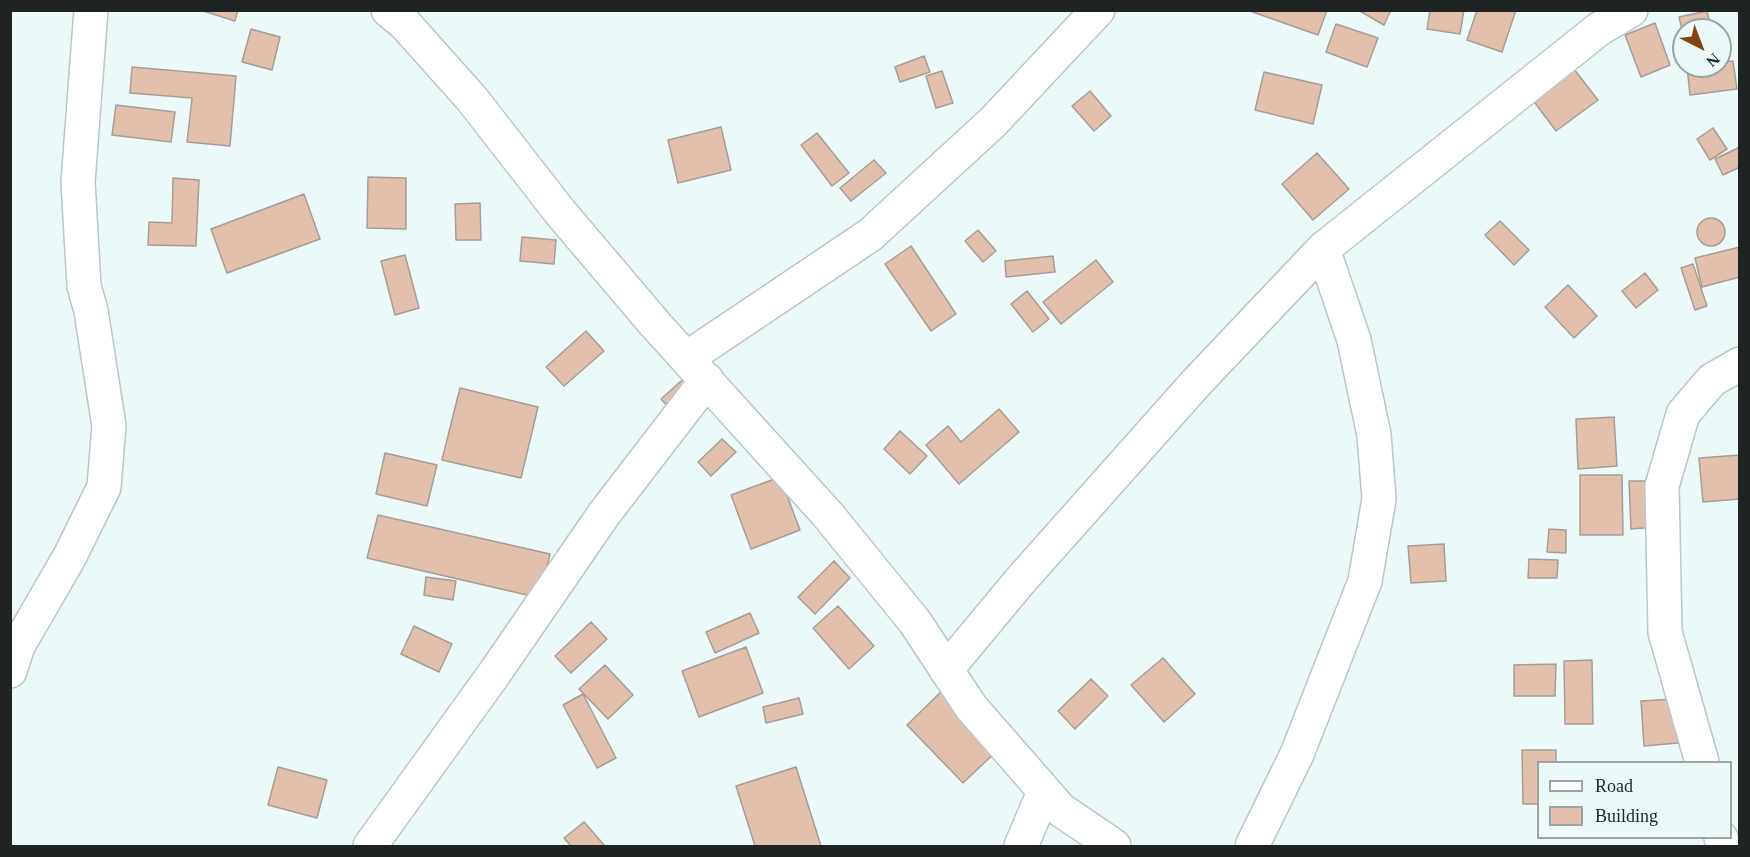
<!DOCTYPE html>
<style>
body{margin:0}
#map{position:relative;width:1750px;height:857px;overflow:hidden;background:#ebfaf9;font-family:"Times New Roman",serif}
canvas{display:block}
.frame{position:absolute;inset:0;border:12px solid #1f2423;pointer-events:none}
.legend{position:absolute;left:1537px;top:761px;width:195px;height:78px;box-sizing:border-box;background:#ebfaf9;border:2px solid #99a4a3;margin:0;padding:8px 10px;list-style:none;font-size:18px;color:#1f2423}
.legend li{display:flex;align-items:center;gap:12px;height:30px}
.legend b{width:30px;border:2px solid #99a4a3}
.north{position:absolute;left:1672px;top:18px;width:60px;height:60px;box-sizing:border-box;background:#ebfaf9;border:2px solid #99a4a3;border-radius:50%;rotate:138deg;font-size:16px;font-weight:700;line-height:24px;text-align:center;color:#1f2423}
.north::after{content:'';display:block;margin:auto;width:21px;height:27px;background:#85440f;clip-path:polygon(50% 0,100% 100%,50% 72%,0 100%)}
</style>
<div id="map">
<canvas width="1750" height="857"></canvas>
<div class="frame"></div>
<ul class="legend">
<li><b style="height:8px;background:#fff"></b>Road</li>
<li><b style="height:16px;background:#e3c0ab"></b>Building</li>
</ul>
<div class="north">N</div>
</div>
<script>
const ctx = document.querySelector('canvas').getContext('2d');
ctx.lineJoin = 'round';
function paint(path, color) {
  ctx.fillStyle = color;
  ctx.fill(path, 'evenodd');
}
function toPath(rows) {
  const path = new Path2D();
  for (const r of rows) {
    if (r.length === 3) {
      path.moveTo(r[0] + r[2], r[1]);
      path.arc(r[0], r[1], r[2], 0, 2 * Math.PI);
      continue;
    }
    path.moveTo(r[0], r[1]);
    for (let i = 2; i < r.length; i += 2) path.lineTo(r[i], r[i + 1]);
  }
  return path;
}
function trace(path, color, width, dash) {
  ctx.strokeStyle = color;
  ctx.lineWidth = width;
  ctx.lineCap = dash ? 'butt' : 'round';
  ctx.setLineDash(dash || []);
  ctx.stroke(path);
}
const building = toPath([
 [200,10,238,10,235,21,200,10],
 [1247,10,1327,10,1318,35,1247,10],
 [1358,10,1391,10,1384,25,1358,10],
 [1430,10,1464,10,1460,34,1427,29,1430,10],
 [1477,10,1516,10,1502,52,1467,40,1477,10],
 [1707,11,1711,28,1684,30,1683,35,1679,17,1707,11],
 [1655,23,1670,65,1641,77,1625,35,1655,23],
 [1336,24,1378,38,1367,67,1326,52,1336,24],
 [251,29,280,37,272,70,242,62,251,29],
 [924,56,930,72,900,82,895,67,924,56],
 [1733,61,1737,89,1690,95,1687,67,1720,66,1720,62,1733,61],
 [1570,64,1598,100,1556,131,1529,95,1570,64],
 [132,67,236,76,230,146,187,142,192,98,130,93,132,67],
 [942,71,953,103,936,108,926,76,942,71],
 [1264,72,1322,85,1313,124,1255,110,1264,72],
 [1090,91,1111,116,1094,131,1072,106,1090,91],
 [116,105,175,112,171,142,112,135,116,105],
 [721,127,731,170,678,183,668,140,721,127],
 [1713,128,1727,149,1710,160,1697,139,1713,128],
 [817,133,849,173,832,186,801,145,817,133],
 [1740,147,1740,167,1723,175,1715,159,1740,147],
 [1317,153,1349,189,1313,220,1282,184,1317,153],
 [874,160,886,173,851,201,840,188,874,160],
 [368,177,406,178,406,229,367,228,368,177],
 [173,178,199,180,196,246,148,245,149,222,172,223,173,178],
 [304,194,320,239,227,273,211,229,304,194],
 [480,203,481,240,456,240,455,204,480,203],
 [1711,232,14],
 [1500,221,1529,250,1514,265,1485,235,1500,221],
 [978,230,996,251,983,262,965,241,978,230],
 [522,237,556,240,554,264,520,261,522,237],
 [911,246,956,314,931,331,885,264,911,246],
 [1740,247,1740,277,1702,287,1695,258,1740,247],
 [405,255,419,308,395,315,381,261,405,255],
 [1053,256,1055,272,1006,277,1005,261,1053,256],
 [1096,260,1113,282,1061,324,1043,302,1096,260],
 [1693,264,1707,306,1695,310,1681,268,1693,264],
 [1645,273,1658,290,1636,308,1622,291,1645,273],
 [1568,285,1597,316,1574,338,1545,307,1568,285],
 [1027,291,1049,319,1033,332,1011,304,1027,291],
 [586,331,604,351,564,386,546,367,586,331],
 [689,374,672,411,661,399,689,374],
 [460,388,538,407,521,478,442,460,460,388],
 [999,409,1019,432,959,484,926,445,948,426,961,442,999,409],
 [1614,417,1617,466,1578,469,1576,419,1614,417],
 [900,431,927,456,910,474,884,449,900,431],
 [722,439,736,452,711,476,698,462,722,439],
 [385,453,437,465,427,506,376,494,385,453],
 [1740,455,1740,499,1703,502,1699,458,1740,455],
 [1580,475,1622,475,1623,535,1580,535,1580,475],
 [780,477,800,530,751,549,731,495,780,477],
 [1629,481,1654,481,1656,527,1631,529,1629,481],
 [378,515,550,554,540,598,367,558,378,515],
 [1549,529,1566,530,1566,553,1547,552,1549,529],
 [1444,544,1446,581,1411,583,1408,546,1444,544],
 [1529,559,1558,560,1557,578,1528,578,1529,559],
 [834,561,850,578,815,614,798,597,834,561],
 [426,577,456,581,453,600,424,595,426,577],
 [838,606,874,646,849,669,813,628,838,606],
 [750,613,759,633,715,653,706,632,750,613],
 [591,622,607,639,571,673,555,656,591,622],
 [414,626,452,644,439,672,401,654,414,626],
 [746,647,763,693,699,717,682,671,746,647],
 [1163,658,1195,694,1164,722,1131,685,1163,658],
 [1592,660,1593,724,1565,724,1564,661,1592,660],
 [1556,664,1555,696,1514,696,1514,665,1556,664],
 [605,665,633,695,608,719,579,689,605,665],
 [1091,679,1108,696,1075,729,1058,711,1091,679],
 [946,687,1002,746,963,783,907,725,946,687],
 [583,694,616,758,597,768,563,705,583,694],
 [799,698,803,714,766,723,763,707,799,698],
 [1675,699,1678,743,1644,746,1641,701,1675,699],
 [1522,750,1556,750,1556,762,1538,762,1538,804,1523,804,1522,750],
 [278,767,327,780,317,818,268,805,278,767],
 [796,767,821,846,755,846,736,786,796,767],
 [584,822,605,846,571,846,564,838,584,822]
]);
paint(building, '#e3c0ab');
trace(building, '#a79d96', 1.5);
const minor = toPath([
 [388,10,405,24,472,99,560,212,655,324,828,515,915,622,971,707,1061,810,1114,846],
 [687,358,870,235,993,122,1098,10],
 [946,670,1020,581,1196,383,1323,249,1599,29,1631,10],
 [10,671,18,646,70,556,104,487,109,426,91,311,84,286,78,182,91,10],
 [1702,762,1665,632,1662,486,1683,414,1712,380,1740,364],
 [1721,838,1723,846],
 [370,846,494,674,604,514,707,380],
 [1021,846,1044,792],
 [1252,846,1297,754,1365,581,1379,499,1374,435,1354,340,1323,249]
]);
trace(minor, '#b9c7c6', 36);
trace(minor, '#fff', 33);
</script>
